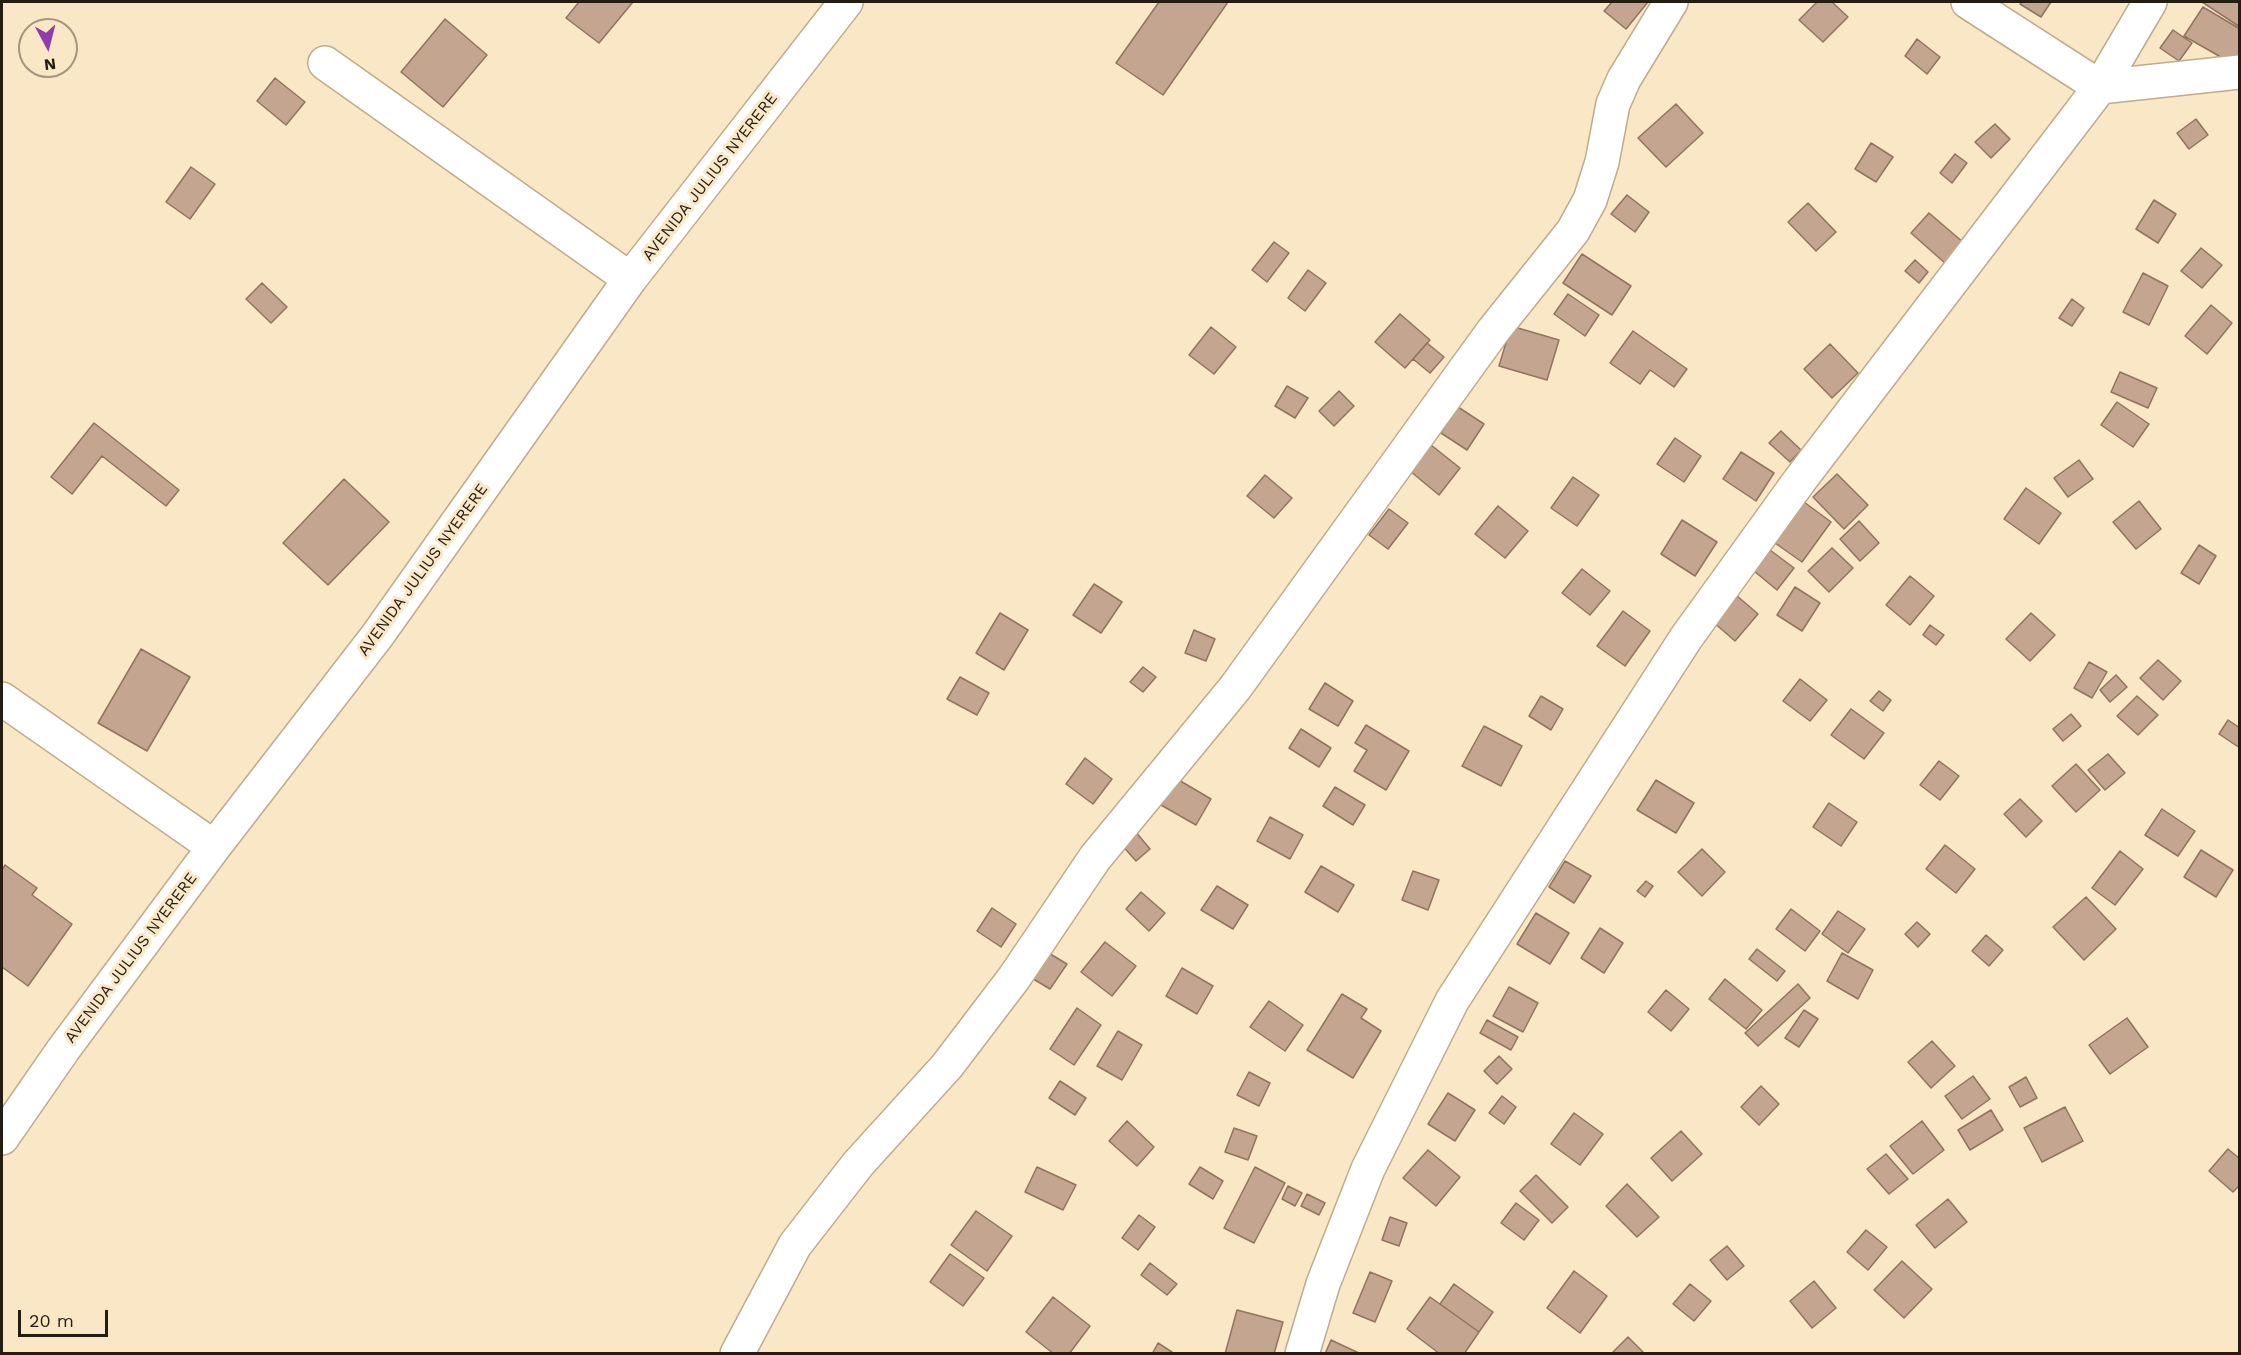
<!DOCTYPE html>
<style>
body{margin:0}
#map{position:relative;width:2241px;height:1355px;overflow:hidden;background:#f9e7c6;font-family:"Work Sans",sans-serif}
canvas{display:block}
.frame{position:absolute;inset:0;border:3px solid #241d11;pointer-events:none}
.north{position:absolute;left:18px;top:18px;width:60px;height:60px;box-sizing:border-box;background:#f9e7c6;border:2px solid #a4967e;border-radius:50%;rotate:173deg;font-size:16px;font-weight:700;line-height:24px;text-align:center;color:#241d11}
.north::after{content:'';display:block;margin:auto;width:21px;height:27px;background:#913caa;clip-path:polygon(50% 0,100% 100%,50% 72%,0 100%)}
.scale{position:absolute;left:18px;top:1310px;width:90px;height:27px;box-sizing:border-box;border:3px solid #241d11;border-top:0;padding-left:8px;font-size:18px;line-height:21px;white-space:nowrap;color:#241d11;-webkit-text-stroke:4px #f9e7c6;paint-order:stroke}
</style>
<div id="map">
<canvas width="2241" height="1355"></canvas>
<div class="frame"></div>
<div class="north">N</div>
<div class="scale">20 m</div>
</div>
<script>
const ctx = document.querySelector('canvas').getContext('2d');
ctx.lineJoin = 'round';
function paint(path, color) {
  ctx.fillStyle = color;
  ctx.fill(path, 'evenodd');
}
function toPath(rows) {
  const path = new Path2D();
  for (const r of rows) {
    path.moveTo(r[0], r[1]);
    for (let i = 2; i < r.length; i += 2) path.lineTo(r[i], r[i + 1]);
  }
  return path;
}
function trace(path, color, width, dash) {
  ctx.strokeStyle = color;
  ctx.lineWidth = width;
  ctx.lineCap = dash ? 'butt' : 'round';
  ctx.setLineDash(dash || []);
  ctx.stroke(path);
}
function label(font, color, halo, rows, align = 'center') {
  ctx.font = font + ' "Work Sans",sans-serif';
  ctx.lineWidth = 6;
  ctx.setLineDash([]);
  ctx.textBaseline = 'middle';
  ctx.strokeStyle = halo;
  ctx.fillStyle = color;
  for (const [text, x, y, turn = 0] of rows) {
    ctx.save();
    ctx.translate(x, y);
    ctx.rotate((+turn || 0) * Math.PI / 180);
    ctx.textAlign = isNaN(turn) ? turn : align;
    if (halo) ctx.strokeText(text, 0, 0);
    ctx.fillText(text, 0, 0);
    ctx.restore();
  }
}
const building = toPath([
 [579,2,633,2,599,43,566,18,579,2],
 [1159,2,1228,2,1163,95,1116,63,1159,2],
 [1612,2,1648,2,1626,29,1604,11,1612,2],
 [1817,2,1832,2,1848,17,1823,42,1799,20,1817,2],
 [2022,2,2051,2,2041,17,2020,4,2022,2],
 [2202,2,2240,2,2240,27,2202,2],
 [2203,7,2240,29,2240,54,2233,64,2184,36,2203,7],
 [445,19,487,55,443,107,401,72,445,19],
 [2173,30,2192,43,2179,61,2160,48,2173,30],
 [1917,39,1940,57,1927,74,1905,56,1917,39],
 [275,78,305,102,286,125,257,101,275,78],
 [1676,104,1703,133,1666,167,1638,138,1676,104],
 [2196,119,2208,135,2189,149,2177,133,2196,119],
 [1995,124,2010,139,1991,158,1975,142,1995,124],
 [1871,143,1893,157,1876,182,1855,169,1871,143],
 [1955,154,1967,163,1952,183,1940,173,1955,154],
 [191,167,215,184,190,219,166,202,191,167],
 [1627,195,1649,212,1635,232,1611,214,1627,195],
 [2154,200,2176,214,2158,243,2136,229,2154,200],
 [1808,203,1836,232,1816,251,1788,222,1808,203],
 [1929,213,1964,243,1946,264,1911,233,1929,213],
 [1274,242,1289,253,1267,282,1252,270,1274,242],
 [2201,248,2222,265,2202,288,2181,271,2201,248],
 [1582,254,1631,286,1612,315,1563,283,1582,254],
 [1915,260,1928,272,1919,283,1905,271,1915,260],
 [1308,270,1326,283,1305,311,1288,298,1308,270],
 [2143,273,2168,286,2149,325,2123,312,2143,273],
 [262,283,287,307,271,323,246,299,262,283],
 [1568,294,1599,315,1585,336,1554,314,1568,294],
 [2072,299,2084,308,2072,326,2059,318,2072,299],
 [2211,305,2232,323,2207,354,2185,336,2211,305],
 [1400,314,1430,340,1405,368,1375,342,1400,314],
 [1511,326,1559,340,1547,380,1499,366,1511,326],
 [1211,327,1236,347,1214,374,1189,355,1211,327],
 [1633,331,1687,369,1674,387,1650,370,1640,384,1610,363,1633,331],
 [1427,343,1444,357,1430,373,1413,359,1427,343],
 [1830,344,1858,373,1832,398,1804,369,1830,344],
 [2120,372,2157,388,2148,408,2111,392,2120,372],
 [1287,386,1308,398,1295,418,1275,406,1287,386],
 [1339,391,1354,406,1334,426,1319,411,1339,391],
 [2117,402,2149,424,2133,447,2101,425,2117,402],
 [1458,407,1484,424,1467,450,1441,433,1458,407],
 [94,423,179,490,166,506,102,456,72,494,51,477,94,423],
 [1781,431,1801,450,1790,462,1769,443,1781,431],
 [1675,438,1701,456,1684,482,1657,464,1675,438],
 [1431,445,1460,468,1439,495,1410,471,1431,445],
 [1741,452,1774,473,1756,501,1723,479,1741,452],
 [2079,460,2093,479,2068,497,2054,478,2079,460],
 [1837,474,1868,505,1844,529,1813,497,1837,474],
 [1265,475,1292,498,1274,518,1247,496,1265,475],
 [1573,477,1599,495,1577,526,1551,508,1573,477],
 [344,479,389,522,328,585,283,543,344,479],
 [2026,488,2061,513,2039,544,2004,519,2026,488],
 [2139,501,2161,529,2136,549,2113,522,2139,501],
 [1804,502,1831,522,1802,562,1775,543,1804,502],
 [1498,506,1528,531,1505,558,1475,534,1498,506],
 [1389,509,1408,523,1388,549,1369,535,1389,509],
 [1682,520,1717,542,1695,576,1661,554,1682,520],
 [1859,521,1879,543,1860,561,1840,539,1859,521],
 [2199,545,2216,556,2199,584,2181,573,2199,545],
 [1832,548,1853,568,1829,592,1808,571,1832,548],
 [1770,550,1794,568,1777,590,1754,571,1770,550],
 [1582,569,1610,591,1590,615,1562,593,1582,569],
 [1910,576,1934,596,1910,625,1886,605,1910,576],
 [1094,584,1122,602,1101,633,1073,615,1094,584],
 [1795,587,1820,603,1802,631,1777,615,1795,587],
 [1736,595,1758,614,1735,641,1712,621,1736,595],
 [1623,611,1650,631,1625,666,1597,646,1623,611],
 [1000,613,1028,630,1004,670,976,653,1000,613],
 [2031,613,2055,635,2030,661,2006,639,2031,613],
 [1930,625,1944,635,1936,645,1923,635,1930,625],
 [1194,630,1215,639,1206,661,1185,653,1194,630],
 [141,649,190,677,147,751,98,723,141,649],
 [2158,660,2181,681,2163,700,2140,678,2158,660],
 [2089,662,2107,672,2092,698,2074,688,2089,662],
 [1143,667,1156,677,1143,692,1130,682,1143,667],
 [2116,675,2127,687,2110,702,2100,690,2116,675],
 [960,677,989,693,977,715,947,699,960,677],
 [1800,679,1827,700,1810,721,1783,701,1800,679],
 [1325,683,1353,701,1338,726,1309,709,1325,683],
 [1879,691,1891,700,1883,711,1870,701,1879,691],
 [1541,696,1563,709,1551,730,1529,716,1541,696],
 [2137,696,2158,715,2138,735,2117,716,2137,696],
 [1851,709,1884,733,1864,759,1831,735,1851,709],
 [2071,714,2081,726,2063,741,2053,729,2071,714],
 [2228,720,2240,728,2240,748,2219,734,2228,720],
 [1366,725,1409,751,1386,790,1354,771,1367,750,1355,743,1366,725],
 [1484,726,1522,746,1501,786,1462,766,1484,726],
 [1301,729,1331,748,1319,767,1289,748,1301,729],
 [2108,754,2125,773,2105,790,2088,770,2108,754],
 [1085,758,1112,779,1093,804,1066,784,1085,758],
 [1939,761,1959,776,1940,800,1920,785,1939,761],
 [2076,764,2100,790,2076,812,2052,786,2076,764],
 [1177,779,1211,799,1196,825,1161,805,1177,779],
 [1656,780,1694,803,1676,833,1637,810,1656,780],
 [1335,787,1365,805,1353,825,1323,806,1335,787],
 [2020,799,2042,821,2026,837,2004,814,2020,799],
 [1829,803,1857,822,1841,846,1813,827,1829,803],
 [2162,809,2195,831,2178,856,2145,835,2162,809],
 [1270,817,1303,835,1290,859,1257,841,1270,817],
 [1135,831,1150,849,1136,861,1120,843,1135,831],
 [1945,845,1975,869,1956,893,1926,869,1945,845],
 [1702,849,1725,872,1702,896,1678,872,1702,849],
 [2201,850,2233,870,2216,897,2184,877,2201,850],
 [2120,851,2143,869,2115,905,2092,888,2120,851],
 [1565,861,1591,876,1574,903,1549,887,1565,861],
 [5,865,37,888,32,895,72,924,28,986,2,967,2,870,5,865],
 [1321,866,1354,885,1338,912,1305,892,1321,866],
 [1413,871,1439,880,1428,910,1402,900,1413,871],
 [1646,881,1653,886,1645,897,1637,891,1646,881],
 [1217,886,1248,905,1233,929,1201,910,1217,886],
 [1141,892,1165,913,1149,931,1126,909,1141,892],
 [2086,897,2116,929,2084,960,2053,927,2086,897],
 [992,908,1016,924,1001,947,977,931,992,908],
 [1791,909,1820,931,1805,951,1776,929,1791,909],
 [1838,911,1865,929,1848,953,1822,934,1838,911],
 [1536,913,1569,933,1550,964,1517,944,1536,913],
 [1917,922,1930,934,1918,947,1905,934,1917,922],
 [1600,928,1623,943,1604,973,1581,958,1600,928],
 [1986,935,2003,950,1989,966,1972,951,1986,935],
 [1105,942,1136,966,1112,996,1081,972,1105,942],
 [1757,949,1785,971,1777,981,1749,959,1757,949],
 [1047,952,1067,964,1050,989,1030,977,1047,952],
 [1842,953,1873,970,1858,999,1827,981,1842,953],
 [1182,968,1213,986,1197,1014,1166,996,1182,968],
 [1725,979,1762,1010,1746,1029,1709,999,1725,979],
 [1798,984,1810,998,1758,1046,1745,1033,1798,984],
 [1509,987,1538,1003,1523,1032,1493,1016,1509,987],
 [1666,990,1689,1009,1671,1031,1648,1012,1666,990],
 [1342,994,1367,1009,1361,1018,1381,1031,1353,1078,1307,1050,1342,994],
 [1269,1001,1303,1025,1285,1051,1250,1027,1269,1001],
 [1077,1008,1101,1025,1074,1065,1050,1049,1077,1008],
 [1804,1010,1818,1019,1799,1047,1785,1038,1804,1010],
 [2127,1018,2148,1047,2110,1074,2089,1045,2127,1018],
 [1487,1020,1518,1037,1511,1050,1480,1033,1487,1020],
 [1118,1031,1142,1045,1122,1080,1097,1066,1118,1031],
 [1932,1041,1955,1066,1931,1088,1908,1062,1932,1041],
 [1499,1056,1512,1069,1497,1084,1484,1071,1499,1056],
 [1249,1072,1270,1083,1259,1106,1237,1095,1249,1072],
 [1973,1076,1990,1099,1962,1119,1945,1096,1973,1076],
 [2026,1077,2037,1098,2020,1107,2009,1087,2026,1077],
 [1060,1081,1086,1098,1075,1115,1049,1098,1060,1081],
 [1761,1086,1779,1104,1759,1125,1741,1107,1761,1086],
 [1448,1093,1475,1110,1455,1141,1428,1124,1448,1093],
 [1502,1096,1516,1107,1504,1124,1489,1113,1502,1096],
 [2065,1107,2083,1141,2042,1162,2024,1128,2065,1107],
 [1991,1110,2003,1130,1970,1150,1958,1130,1991,1110],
 [1574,1113,1603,1134,1580,1165,1551,1144,1574,1113],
 [1127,1121,1154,1147,1137,1166,1109,1141,1127,1121],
 [1922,1121,1944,1150,1913,1174,1890,1146,1922,1121],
 [1234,1128,1257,1136,1248,1160,1225,1152,1234,1128],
 [1681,1131,1702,1154,1672,1181,1651,1158,1681,1131],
 [2228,1149,2240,1159,2240,1185,2233,1192,2209,1171,2228,1149],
 [1428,1150,1460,1177,1436,1206,1403,1178,1428,1150],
 [1886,1154,1908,1179,1889,1194,1867,1169,1886,1154],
 [1037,1167,1076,1185,1063,1210,1025,1192,1037,1167],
 [1200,1167,1223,1181,1213,1199,1189,1184,1200,1167],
 [1255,1167,1285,1183,1254,1243,1224,1228,1255,1167],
 [1536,1175,1568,1207,1552,1223,1520,1191,1536,1175],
 [1627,1184,1659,1217,1637,1237,1606,1206,1627,1184],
 [1288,1186,1302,1193,1295,1206,1282,1199,1288,1186],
 [1307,1194,1325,1203,1319,1215,1301,1206,1307,1194],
 [1948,1199,1967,1222,1935,1248,1916,1225,1948,1199],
 [1516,1203,1539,1220,1524,1240,1501,1223,1516,1203],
 [976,1211,1012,1236,987,1271,951,1245,976,1211],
 [1139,1215,1155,1227,1138,1250,1122,1238,1139,1215],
 [1390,1217,1407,1223,1399,1246,1382,1240,1390,1217],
 [1866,1230,1887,1247,1868,1270,1847,1252,1866,1230],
 [1727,1246,1744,1266,1727,1280,1710,1260,1727,1246],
 [950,1254,984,1278,963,1306,930,1282,950,1254],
 [1902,1261,1932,1289,1904,1318,1874,1290,1902,1261],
 [1150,1263,1177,1284,1167,1295,1141,1275,1150,1263],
 [1574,1271,1607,1296,1580,1333,1547,1308,1574,1271],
 [1370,1272,1392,1281,1375,1322,1353,1313,1370,1272],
 [1814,1281,1836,1308,1812,1328,1790,1301,1814,1281],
 [1454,1284,1493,1312,1479,1332,1440,1304,1454,1284],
 [1690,1284,1711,1301,1694,1321,1673,1304,1690,1284],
 [1053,1297,1090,1326,1069,1354,1054,1354,1026,1332,1053,1297],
 [1430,1297,1479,1332,1464,1354,1440,1354,1407,1329,1430,1297],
 [1237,1310,1283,1322,1274,1354,1225,1354,1237,1310],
 [1628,1337,1645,1354,1611,1354,1628,1337],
 [1331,1340,1361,1354,1325,1354,1331,1340],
 [1158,1343,1175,1354,1152,1354,1158,1343]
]);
paint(building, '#c4a690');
trace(building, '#91745f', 1.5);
const minor = toPath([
 [1968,2,2100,87,2240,72],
 [325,63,630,279],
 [2,699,214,847],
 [2,1138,63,1050,214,847,377,636,630,279,846,2],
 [737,1354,795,1245,858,1164,947,1066,1014,978,1095,858,1235,688,1493,331,1573,231,1590,200,1602,162,1613,104,1624,79,1671,2],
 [1302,1354,1323,1284,1368,1169,1452,1001,1686,638,1800,480,2100,87,2150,2]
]);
trace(minor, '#beac8d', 36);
trace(minor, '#fff', 33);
label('16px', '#241d11', '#f9e7c6', [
 ["AVENIDA JULIUS NYERERE",710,177,-52],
 ["AVENIDA JULIUS NYERERE",423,570,-54],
 ["AVENIDA JULIUS NYERERE",131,958,-53]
]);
</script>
